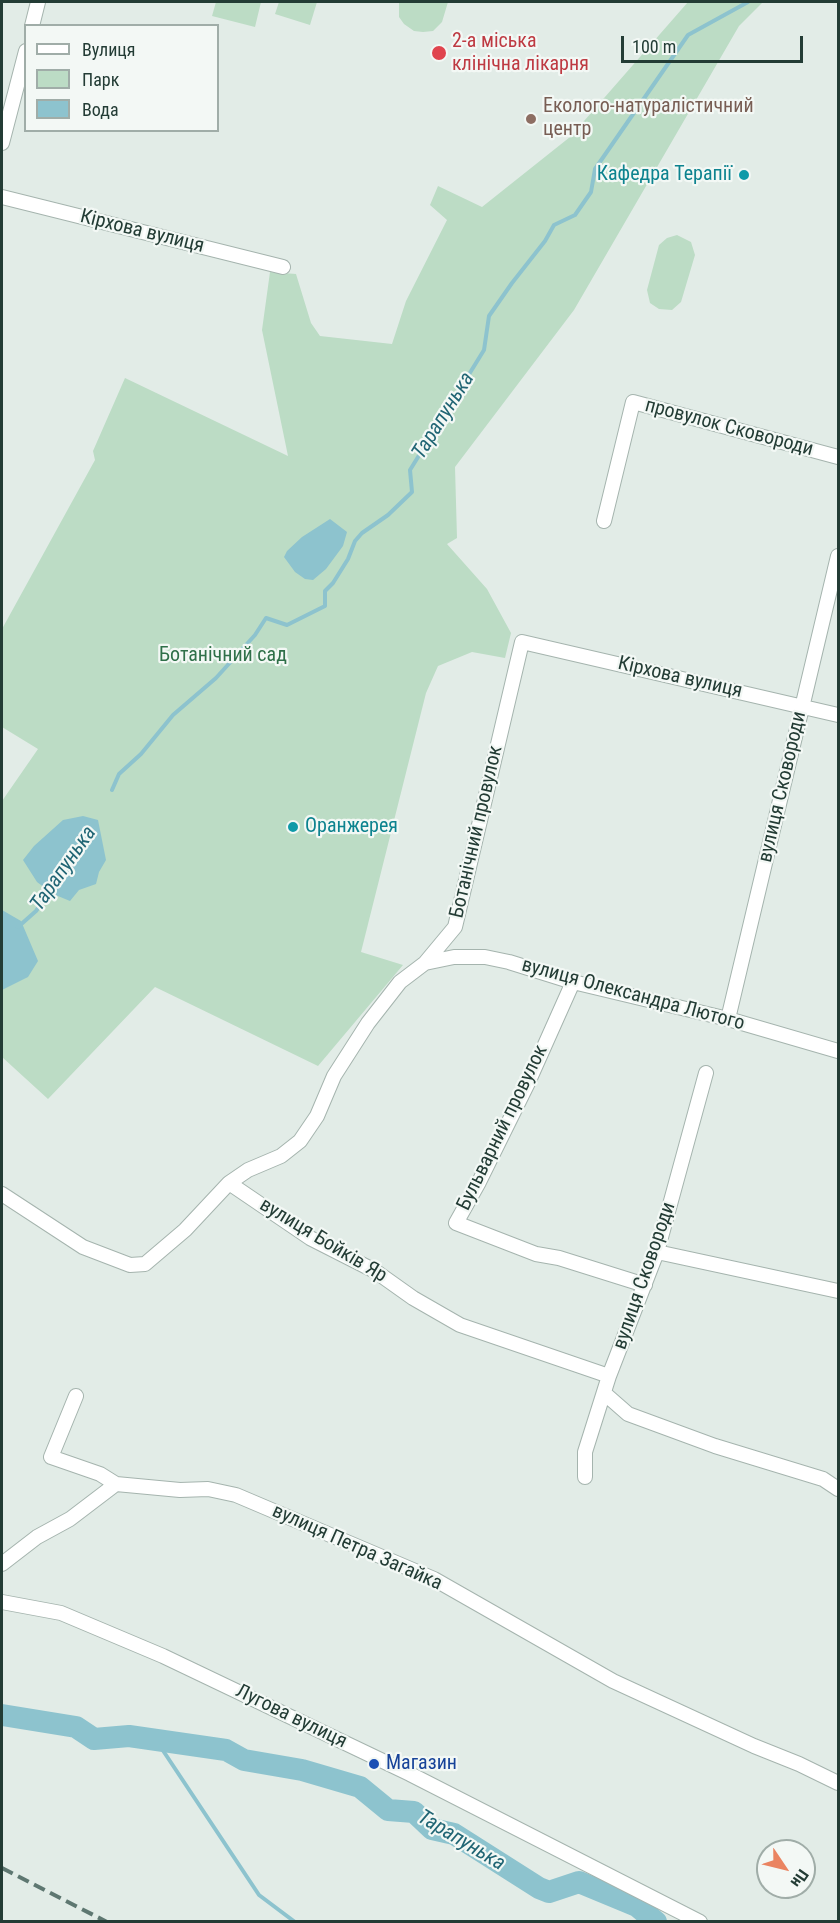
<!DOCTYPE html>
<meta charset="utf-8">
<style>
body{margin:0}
#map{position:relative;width:840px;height:1923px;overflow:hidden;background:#e2ece7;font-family:"Roboto Condensed",sans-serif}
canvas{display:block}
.frame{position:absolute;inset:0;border:3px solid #233c35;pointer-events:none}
.legend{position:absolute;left:24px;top:24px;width:195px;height:108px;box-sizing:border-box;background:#f3f8f5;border:2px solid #a0ada8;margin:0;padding:8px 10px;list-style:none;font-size:18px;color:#233c35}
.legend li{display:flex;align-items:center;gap:12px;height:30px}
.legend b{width:30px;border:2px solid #a0ada8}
.north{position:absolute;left:756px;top:1839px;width:60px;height:60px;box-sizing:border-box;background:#f3f8f5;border:2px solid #a0ada8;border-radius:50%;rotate:125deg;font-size:16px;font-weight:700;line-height:24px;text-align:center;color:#233c35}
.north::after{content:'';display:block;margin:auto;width:21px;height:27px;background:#ea8461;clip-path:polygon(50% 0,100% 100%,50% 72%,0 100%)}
.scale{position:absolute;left:621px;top:36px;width:182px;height:27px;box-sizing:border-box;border:3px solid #233c35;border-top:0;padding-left:8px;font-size:18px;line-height:21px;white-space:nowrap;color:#233c35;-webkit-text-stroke:4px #f3f8f5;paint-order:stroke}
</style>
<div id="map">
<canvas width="840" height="1923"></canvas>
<div class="frame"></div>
<ul class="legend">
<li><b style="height:8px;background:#fff"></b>Вулиця</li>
<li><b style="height:16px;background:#bcdcc5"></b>Парк</li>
<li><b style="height:16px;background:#8dc3ce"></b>Вода</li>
</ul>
<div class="north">Пн</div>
<div class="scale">100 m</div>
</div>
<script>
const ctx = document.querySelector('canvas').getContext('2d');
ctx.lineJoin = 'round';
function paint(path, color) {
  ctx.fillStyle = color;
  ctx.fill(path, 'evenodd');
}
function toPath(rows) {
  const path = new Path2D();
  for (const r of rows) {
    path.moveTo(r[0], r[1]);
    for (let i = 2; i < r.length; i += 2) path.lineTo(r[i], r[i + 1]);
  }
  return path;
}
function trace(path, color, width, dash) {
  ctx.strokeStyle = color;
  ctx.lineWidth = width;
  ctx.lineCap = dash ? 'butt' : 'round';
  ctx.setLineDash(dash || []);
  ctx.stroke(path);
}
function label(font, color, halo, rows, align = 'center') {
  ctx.font = font + ' "Roboto Condensed",sans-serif';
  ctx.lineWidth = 4.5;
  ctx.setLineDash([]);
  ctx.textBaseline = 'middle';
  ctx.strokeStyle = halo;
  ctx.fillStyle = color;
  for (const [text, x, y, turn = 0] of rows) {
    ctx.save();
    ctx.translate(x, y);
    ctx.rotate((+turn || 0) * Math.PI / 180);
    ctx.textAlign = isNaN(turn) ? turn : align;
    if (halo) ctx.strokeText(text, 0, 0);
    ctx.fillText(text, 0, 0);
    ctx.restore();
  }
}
paint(toPath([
 [216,2,261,2,255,27,212,16],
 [279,2,317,2,310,25,275,14],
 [399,2,448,2,442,22,433,31,423,32,414,31,404,24,399,17],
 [688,2,763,2,739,26,574,310,455,467,457,538,447,544,487,589,511,633,505,658,472,652,438,666,426,693,361,952,403,965,318,1066,155,987,48,1099,2,1057,2,801,38,749,2,727,2,629,95,460,93,451,125,378,288,456,262,330,270,272,296,274,311,323,320,336,392,344,406,301,447,220,430,205,438,186,482,207,570,137],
 [677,235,691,242,695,255,681,302,672,310,659,309,650,303,647,290,659,245,667,238]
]), '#bcdcc5');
paint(toPath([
 [330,519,347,532,343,546,326,569,313,580,305,579,295,572,284,557,287,551,302,537],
 [83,816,98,820,106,860,99,872,96,884,79,890,70,901,53,894,37,882,23,860,34,846,63,820],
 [2,910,21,921,38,961,28,977,2,990]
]), '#8dc3ce');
trace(toPath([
 [112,790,119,774,141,754,173,715,216,678,255,635,266,618,287,625,325,606,325,591,333,583,348,559,355,541,362,533,388,515,412,492,410,470,484,350,489,316,512,283,545,241,554,225,575,215,591,192,595,169,688,35,748,2],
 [18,927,36,911,52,888],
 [156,1740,259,1895,295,1922]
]), '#8dc3ce', 4);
trace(toPath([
 [2,1715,76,1727,94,1739,129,1736,226,1750,244,1760,302,1770,360,1787,388,1810,414,1812,432,1829,454,1834,539,1888,549,1892,579,1882,637,1906,656,1922]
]), '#8dc3ce', 22);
const minor = toPath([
 [32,26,38,2],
 [2,143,26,51],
 [2,197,283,267],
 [604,521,633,402,838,457],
 [425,963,454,957,485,957,509,962,573,982,728,1019,838,1051],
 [573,982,527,1085,479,1182,456,1223,536,1254,559,1258,645,1285],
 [728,1019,838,556],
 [229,1183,248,1170,281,1156,300,1141,317,1116,334,1076,368,1023,400,982,425,963,455,927,522,642,838,715],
 [2,1194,83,1247,130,1265,145,1264,185,1230,229,1183,310,1238,375,1271,413,1298,460,1325,609,1376],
 [657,1252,838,1291],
 [604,1393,628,1414,715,1446,823,1479,838,1489],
 [76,1396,51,1457,100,1474,116,1484],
 [585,1477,585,1452,609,1376,657,1252,706,1073],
 [2,1564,37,1537,70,1519,116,1484,180,1490,208,1489,236,1495,434,1579,613,1681,754,1746,799,1764,838,1783],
 [2,1602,61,1613,163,1656,410,1774,700,1922]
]);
trace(minor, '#a5b4ae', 16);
trace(minor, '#fff', 14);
trace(toPath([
 [2,1868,107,1922]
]), '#5e7771', 4, [12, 6]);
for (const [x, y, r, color] of [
 [439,53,8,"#e0444e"],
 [531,119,6,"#8d6e63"],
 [744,175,6,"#0f9aa8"],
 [293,827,6,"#0f9aa8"],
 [374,1764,6,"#1a4fb4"]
]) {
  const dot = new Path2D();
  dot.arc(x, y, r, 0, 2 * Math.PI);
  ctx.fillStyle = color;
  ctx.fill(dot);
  trace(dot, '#f3f8f5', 2);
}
label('20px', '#be3a42', '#f3f8f5', [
 ["2-а міська",452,42],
 ["клінічна лікарня",452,65]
], 'left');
label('20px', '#785e54', '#f3f8f5', [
 ["Еколого-натуралістичний",543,107],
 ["центр",543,130]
], 'left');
label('20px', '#0d838f', '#f3f8f5', [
 ["Кафедра Терапії",732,175],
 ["Оранжерея",305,827,"left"]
], 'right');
label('20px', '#233c35', '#f3f8f5', [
 ["Кірхова вулиця",142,232,14],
 ["провулок Сковороди",729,428,15],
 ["Кірхова вулиця",680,678,13],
 ["вулиця Сковороди",783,787,-77],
 ["Ботанічний провулок",477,832,-77],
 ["вулиця Олександра Лютого",633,995,15],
 ["Бульварний провулок",503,1128,-64],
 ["вулиця Бойків Яр",323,1241,31],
 ["вулиця Сковороди",645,1276,-71],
 ["вулиця Петра Загайка",357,1548,24],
 ["Лугова вулиця",291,1717,26]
]);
label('20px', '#2f7049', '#f3f8f5', [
 ["Ботанічний сад",223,656]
]);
label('20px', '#164399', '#f3f8f5', [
 ["Магазин",386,1764]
], 'left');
label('italic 21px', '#206574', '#f3f8f5', [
 ["Тарапунька",444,416,-58],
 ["Тарапунька",64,869,-55],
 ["Тарапунька",461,1841,31]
]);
</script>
